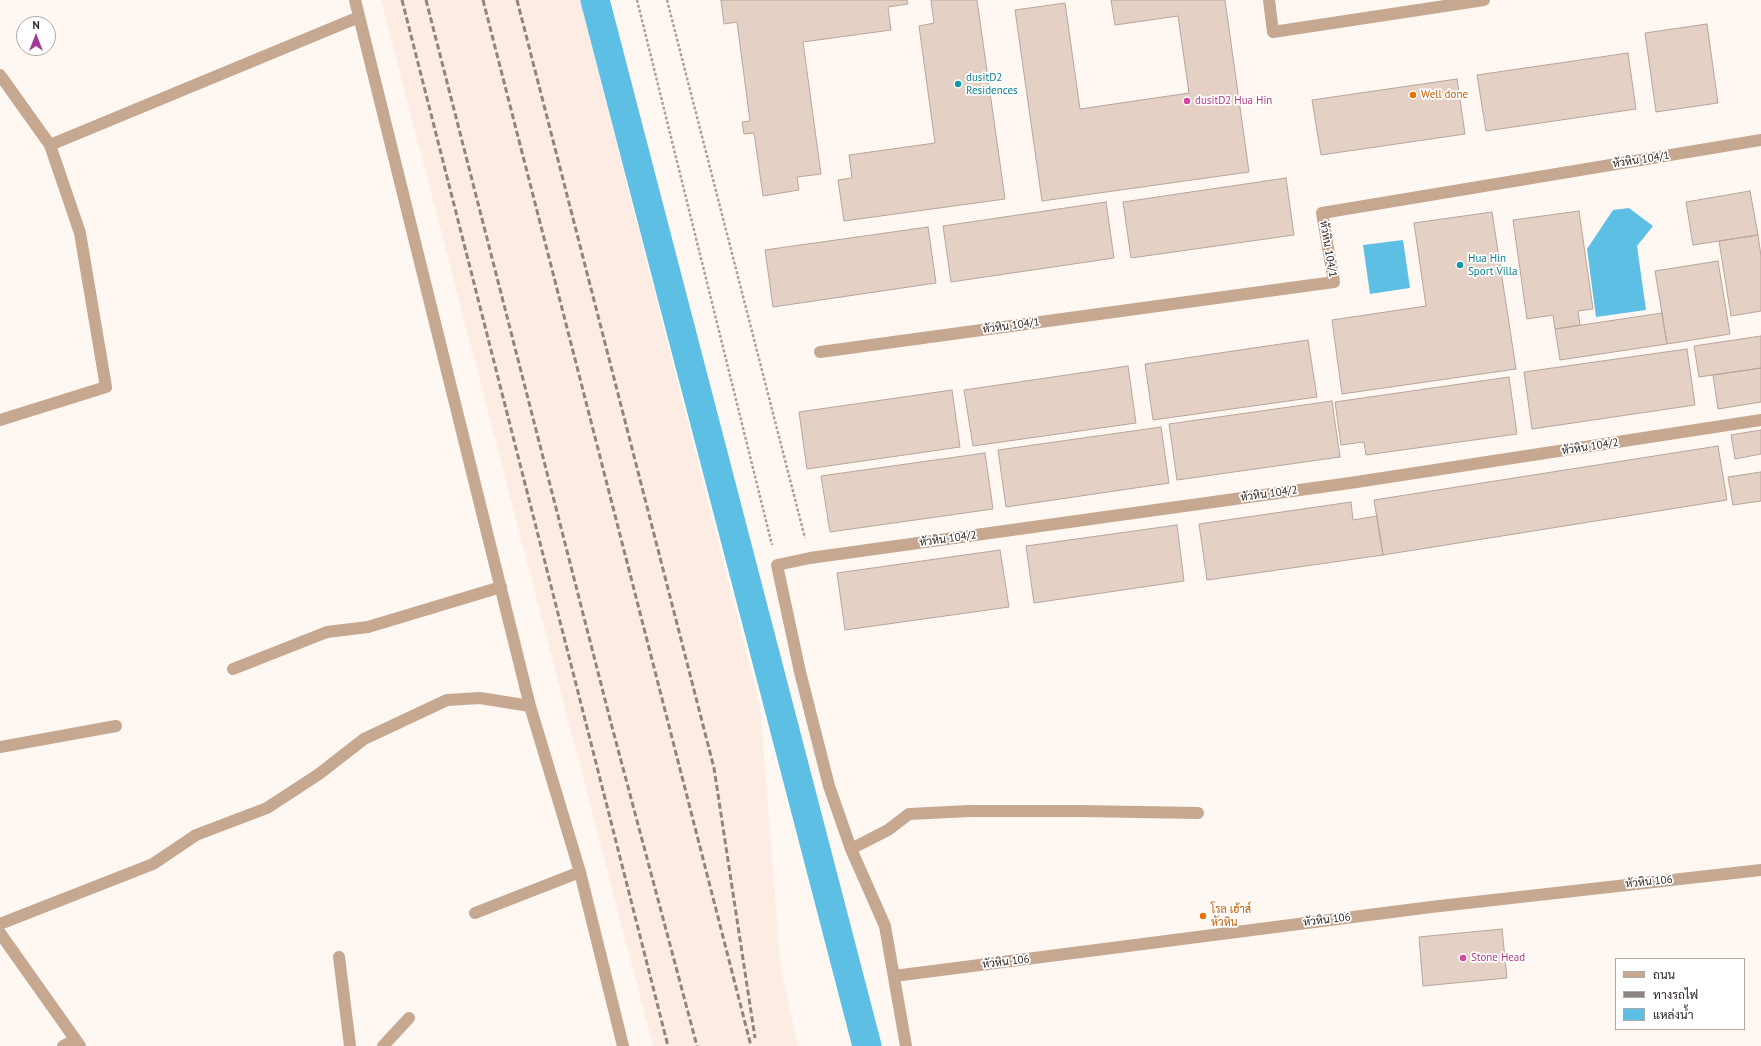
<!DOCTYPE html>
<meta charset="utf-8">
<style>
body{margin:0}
#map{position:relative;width:1761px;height:1046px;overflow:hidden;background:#fff7f2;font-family:"PT Sans",Sarabun,sans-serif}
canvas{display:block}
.legend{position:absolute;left:1615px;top:958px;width:130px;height:72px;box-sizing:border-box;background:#fff;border:1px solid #aca9a7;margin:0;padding:5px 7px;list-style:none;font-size:12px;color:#302824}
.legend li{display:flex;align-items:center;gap:8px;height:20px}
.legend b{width:20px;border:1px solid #aca9a7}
.north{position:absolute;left:16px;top:16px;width:40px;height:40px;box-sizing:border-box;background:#fff;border:1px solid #aca9a7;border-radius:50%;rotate:0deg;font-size:11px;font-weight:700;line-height:16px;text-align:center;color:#302824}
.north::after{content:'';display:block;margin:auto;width:14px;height:18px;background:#a43898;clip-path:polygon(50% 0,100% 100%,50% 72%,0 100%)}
</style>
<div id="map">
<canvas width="1761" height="1046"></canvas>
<ul class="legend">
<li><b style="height:5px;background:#c6a891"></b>ถนน</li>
<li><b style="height:5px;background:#8d8580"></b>ทางรถไฟ</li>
<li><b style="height:11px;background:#5dbfe4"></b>แหล่งน้ำ</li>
</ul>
<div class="north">N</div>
</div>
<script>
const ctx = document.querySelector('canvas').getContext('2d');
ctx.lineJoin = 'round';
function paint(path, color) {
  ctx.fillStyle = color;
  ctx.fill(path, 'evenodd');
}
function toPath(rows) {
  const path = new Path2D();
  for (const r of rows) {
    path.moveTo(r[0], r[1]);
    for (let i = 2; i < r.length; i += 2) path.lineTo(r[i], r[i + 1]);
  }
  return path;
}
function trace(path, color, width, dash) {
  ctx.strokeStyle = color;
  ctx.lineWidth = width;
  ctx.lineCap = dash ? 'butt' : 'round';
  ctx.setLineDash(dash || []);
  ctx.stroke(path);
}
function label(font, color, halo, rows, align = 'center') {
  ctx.font = font + ' "PT Sans",Sarabun,sans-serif';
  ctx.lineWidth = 3.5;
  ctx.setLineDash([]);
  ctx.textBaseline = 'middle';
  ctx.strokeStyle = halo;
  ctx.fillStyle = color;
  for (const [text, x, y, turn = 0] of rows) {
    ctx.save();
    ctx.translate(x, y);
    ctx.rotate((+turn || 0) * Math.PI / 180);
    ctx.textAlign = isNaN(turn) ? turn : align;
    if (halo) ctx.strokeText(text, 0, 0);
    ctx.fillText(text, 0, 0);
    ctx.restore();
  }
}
paint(toPath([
 [381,0,580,0,760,707,781,971,798,1046,653,1046]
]), '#fdece3');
paint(toPath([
 [1629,208,1653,226,1637,246,1646,310,1596,317,1587,249,1613,210],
 [1403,240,1410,288,1370,294,1363,245]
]), '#5dbfe4');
trace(toPath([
 [595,0,867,1046]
]), '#5dbfe4', 29);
const building = toPath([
 [721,0,907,0,908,4,888,7,891,30,803,42,821,174,797,177,799,190,763,196,754,133,744,134,742,122,750,121,737,22,724,24,721,0],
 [931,0,977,0,1005,199,844,221,838,180,852,178,849,155,935,143,919,26,934,23,931,0],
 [1111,0,1225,0,1249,172,1042,201,1015,10,1065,3,1080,109,1189,93,1178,16,1115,25,1111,0],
 [1707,24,1718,103,1656,112,1645,33,1707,24],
 [1628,53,1636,109,1486,131,1477,75,1628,53],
 [1457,79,1465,134,1321,155,1312,100,1457,79],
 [1286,178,1294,235,1131,258,1123,202,1286,178],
 [1750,191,1758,235,1693,245,1686,202,1750,191],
 [1106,202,1114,258,951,282,943,226,1106,202],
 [1579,211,1593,309,1578,311,1580,325,1555,329,1553,315,1527,319,1513,220,1579,211],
 [1492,212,1516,369,1342,394,1332,320,1426,306,1414,223,1492,212],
 [928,227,936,283,773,307,765,250,928,227],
 [1758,235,1761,256,1761,311,1731,316,1719,241,1758,235],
 [1718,261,1730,334,1667,344,1655,271,1718,261],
 [1662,313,1667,344,1560,360,1555,329,1662,313],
 [1761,336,1761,368,1699,377,1694,346,1761,336],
 [1308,340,1317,397,1153,420,1145,364,1308,340],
 [1687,349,1695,405,1532,429,1524,372,1687,349],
 [1128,366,1136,423,973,446,964,390,1128,366],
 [1761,368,1761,402,1718,409,1713,375,1761,368],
 [1509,377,1517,434,1366,455,1364,442,1341,445,1335,402,1509,377],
 [952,390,960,447,807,469,799,412,952,390],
 [1332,401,1340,457,1177,480,1169,424,1332,401],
 [1161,427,1169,483,1006,507,998,450,1161,427],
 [1761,430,1761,454,1735,459,1731,435,1761,430],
 [1718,446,1727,500,1383,555,1374,500,1718,446],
 [985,453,993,509,830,532,821,476,985,453],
 [1761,472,1761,501,1733,505,1728,477,1761,472],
 [1351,502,1353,520,1377,516,1383,555,1207,580,1199,524,1351,502],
 [1177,525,1184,581,1034,603,1026,546,1177,525],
 [1000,550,1009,607,845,630,837,573,1000,550],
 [1502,929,1507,978,1423,986,1419,937,1502,929]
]);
paint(building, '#e4d0c5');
trace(building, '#b8a59b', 1);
trace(toPath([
 [637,0,772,545],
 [667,0,805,538]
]), '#aaa29d', 2.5, [3, 2]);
trace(toPath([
 [355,0,530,706,580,872,623,1046],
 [1269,0,1273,32,1484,0],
 [0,75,50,145,80,233,106,387,0,420],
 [50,145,359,17],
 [820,352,1334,282,1322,213,1761,140],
 [233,669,327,632,368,627,501,587],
 [0,747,116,726],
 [851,849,888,830,909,814,969,811,1080,811,1198,813],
 [475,913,580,872],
 [0,924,153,864,196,835,267,808,319,774,364,739,447,700,480,698,530,706],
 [0,933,80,1046],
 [339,957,350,1046],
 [894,976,1431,907,1761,870],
 [63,1046,75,1040],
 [383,1046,409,1018],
 [906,1046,885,926,851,849,829,786,800,672,777,565,810,558,1350,483,1761,420]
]), '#c6a891', 12);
trace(toPath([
 [402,0,668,1046],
 [426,0,611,723,697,1046],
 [483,0,751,1046],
 [517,0,714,768,755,1038]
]), '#8d8580', 3, [6, 3]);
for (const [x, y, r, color] of [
 [958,84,4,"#0f9aa8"],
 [1413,95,4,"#e8710a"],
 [1187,101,4,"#d1479c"],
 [1460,265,4,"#0f9aa8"],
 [1203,916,4,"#e8710a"],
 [1463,958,4,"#d1479c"]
]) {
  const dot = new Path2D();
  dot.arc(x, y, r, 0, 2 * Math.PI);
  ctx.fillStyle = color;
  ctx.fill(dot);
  trace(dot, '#fff', 1.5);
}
label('11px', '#0d838f', '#fff', [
 ["dusitD2",966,78],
 ["Residences",966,91],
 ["Hua Hin",1468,259],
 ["Sport Villa",1468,272]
], 'left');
label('11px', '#c56008', '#fff', [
 ["Well done",1421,95],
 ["โรล เฮ้าส์",1211,910],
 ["หัวหิน",1211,923]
], 'left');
label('11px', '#b23c85', '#fff', [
 ["dusitD2 Hua Hin",1195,101],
 ["Stone Head",1471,958]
], 'left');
label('11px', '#302824', '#fff', [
 ["หัวหิน 104/1",1641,160,-9],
 ["หัวหิน 104/1",1328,249,80],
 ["หัวหิน 104/1",1011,326,-8],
 ["หัวหิน 104/2",1590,447,-9],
 ["หัวหิน 104/2",1269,494,-8],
 ["หัวหิน 104/2",948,539,-8],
 ["หัวหิน 106",1649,882,-6],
 ["หัวหิน 106",1327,920,-7],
 ["หัวหิน 106",1006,962,-7]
]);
</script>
